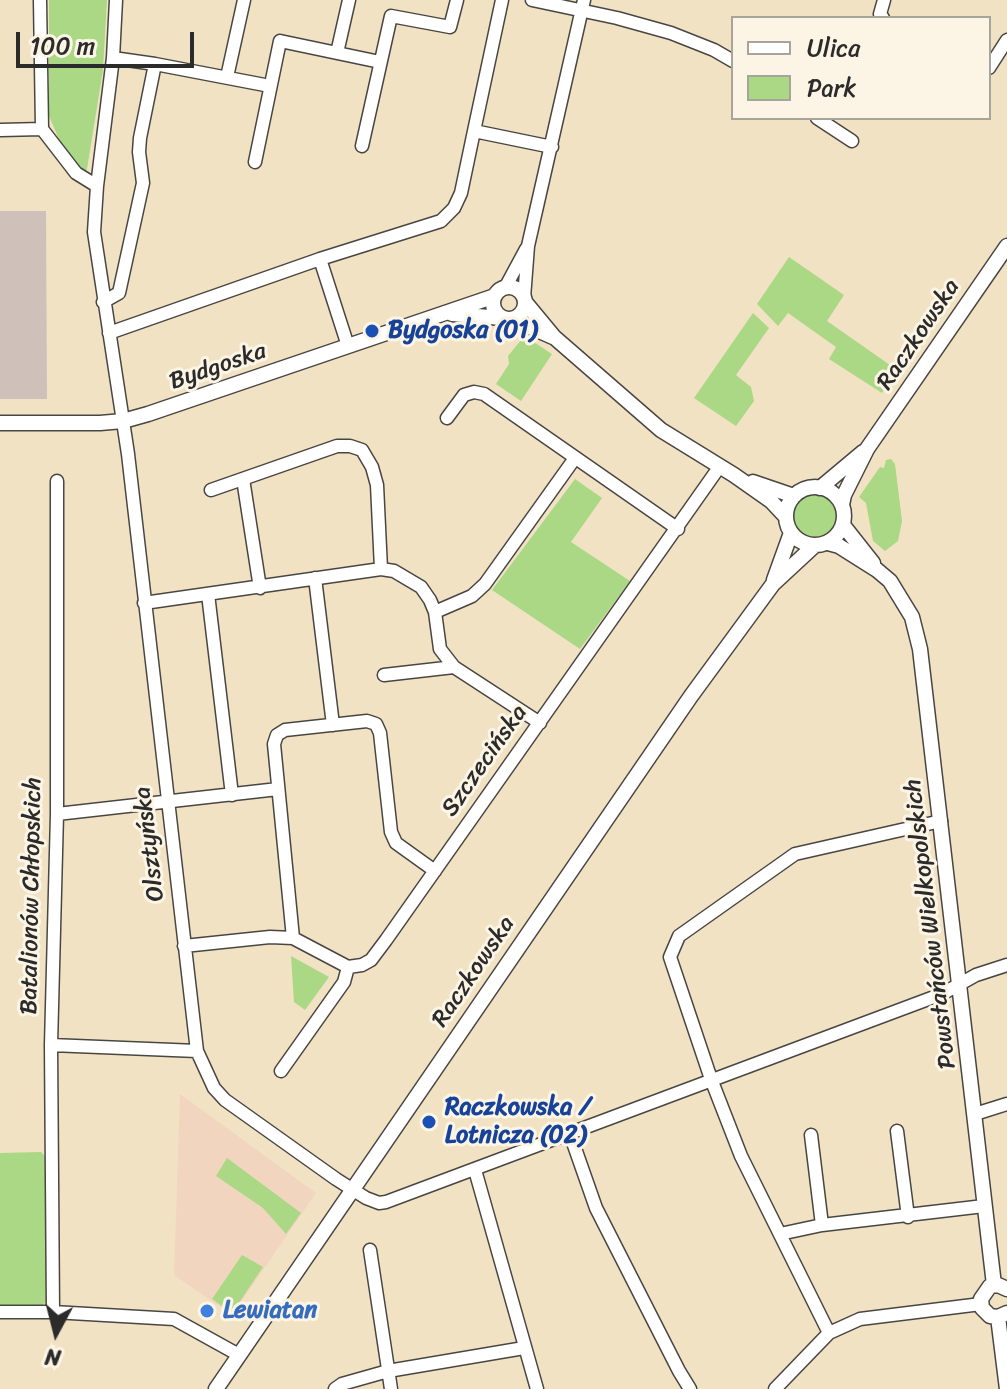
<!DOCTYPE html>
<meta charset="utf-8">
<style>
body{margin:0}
#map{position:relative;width:1007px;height:1389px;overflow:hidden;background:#f1e2c4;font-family:Sriracha,sans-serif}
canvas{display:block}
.legend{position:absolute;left:731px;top:16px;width:260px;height:104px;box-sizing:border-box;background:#fcf5e5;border:2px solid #a8a49b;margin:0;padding:10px 14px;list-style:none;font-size:24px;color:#2b2b2b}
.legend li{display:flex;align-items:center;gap:16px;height:40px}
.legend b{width:40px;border:2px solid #a8a49b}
.north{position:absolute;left:16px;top:1293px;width:80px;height:80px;-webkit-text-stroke:6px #fcf5e5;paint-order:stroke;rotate:187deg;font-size:22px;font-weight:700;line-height:32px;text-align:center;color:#2b2b2b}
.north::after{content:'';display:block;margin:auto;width:28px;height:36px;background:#2b2b2b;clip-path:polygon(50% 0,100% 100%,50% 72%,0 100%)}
.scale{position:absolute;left:16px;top:32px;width:178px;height:36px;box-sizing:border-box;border:4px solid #2b2b2b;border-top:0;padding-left:10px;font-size:24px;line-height:28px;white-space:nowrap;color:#2b2b2b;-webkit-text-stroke:6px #fcf5e5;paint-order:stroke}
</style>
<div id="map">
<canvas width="1007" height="1389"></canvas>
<ul class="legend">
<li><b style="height:10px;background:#fff"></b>Ulica</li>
<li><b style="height:22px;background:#aad885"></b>Park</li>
</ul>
<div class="north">N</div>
<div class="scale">100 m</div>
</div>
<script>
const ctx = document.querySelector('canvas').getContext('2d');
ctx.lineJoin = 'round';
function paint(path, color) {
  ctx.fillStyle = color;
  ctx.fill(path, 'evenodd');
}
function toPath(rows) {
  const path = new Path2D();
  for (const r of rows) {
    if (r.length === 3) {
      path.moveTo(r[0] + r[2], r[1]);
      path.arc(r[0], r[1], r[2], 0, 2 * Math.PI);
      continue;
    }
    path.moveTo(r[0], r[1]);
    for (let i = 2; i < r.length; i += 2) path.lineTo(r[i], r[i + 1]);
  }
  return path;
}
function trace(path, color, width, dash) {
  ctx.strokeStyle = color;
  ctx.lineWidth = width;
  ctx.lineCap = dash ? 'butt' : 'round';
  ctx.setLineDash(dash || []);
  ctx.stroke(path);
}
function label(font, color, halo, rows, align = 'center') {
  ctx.font = font + ' Sriracha,sans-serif';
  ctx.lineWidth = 6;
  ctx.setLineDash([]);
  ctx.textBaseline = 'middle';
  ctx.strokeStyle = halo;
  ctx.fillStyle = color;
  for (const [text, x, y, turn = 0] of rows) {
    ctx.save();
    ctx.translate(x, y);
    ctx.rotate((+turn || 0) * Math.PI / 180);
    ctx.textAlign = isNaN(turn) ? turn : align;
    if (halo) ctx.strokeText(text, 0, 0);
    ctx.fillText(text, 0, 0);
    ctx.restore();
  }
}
paint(toPath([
 [180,1094,316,1193,232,1315,174,1275]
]), '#f2d5be');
paint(toPath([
 [0,211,46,211,47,399,0,399]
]), '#cfc1ba');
paint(toPath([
 [49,0,107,0,103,70,86,175,78,169,61,144,49,116],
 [789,257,844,295,827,321,897,370,882,393,829,359,836,347,788,313,778,326,757,304],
 [753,313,769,328,736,375,751,387,754,401,736,426,694,398],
 [529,339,552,354,521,401,496,384,509,364,508,356,521,340],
 [891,459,895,464,902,521,898,541,885,551,873,541,866,503,859,497,880,467,884,468,886,460],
 [575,479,602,498,571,542,630,581,580,649,492,590],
 [815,516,29],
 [291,956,329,977,305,1010,294,1002],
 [41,1152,47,1158,48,1301,41,1306,0,1307,0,1153],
 [227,1158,301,1213,286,1234,263,1208,216,1176],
 [242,1255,263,1267,232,1313,212,1299]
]), '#aad885');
const minor = toPath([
 [40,0,42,129],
 [116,0,113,58,97,186,94,232,128,454,197,1051,214,1088,225,1100,336,1179,366,1198,379,1203,386,1202,942,994,976,975,1007,965],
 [532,0,617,18,671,33,714,50,733,61],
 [883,18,880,14,884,0],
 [337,53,349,0],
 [113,58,155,64],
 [989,68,1007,40],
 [227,77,244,0],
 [817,118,852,141],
 [42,129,76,173,97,186],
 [0,130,42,129],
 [474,131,502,0],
 [362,146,391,16,450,27,457,0],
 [255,162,280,41,380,62],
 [320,259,348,346],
 [505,288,526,249],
 [524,298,528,246,584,0],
 [103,302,119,293,143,183,139,152,140,138,155,64,270,86],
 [109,333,320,259,441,221,454,208,461,193,474,131,552,147],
 [447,418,464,395,474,392,484,394,678,529],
 [243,479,260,588],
 [211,490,337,446,350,446,362,450,372,467,377,485,381,569],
 [315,578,333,725],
 [208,594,232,795],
 [144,603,381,569,394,571,421,587,430,600,435,612,440,649,454,667,540,723],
 [435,612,472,596,485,584,575,458],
 [384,675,454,667],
 [57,814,278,789],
 [293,938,274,744,277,735,285,730,367,721,376,724,380,733,391,832,396,843,435,871],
 [184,946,270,937,293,938,348,967],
 [51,1045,197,1051],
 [281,1071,344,982,348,967,362,965,371,960,386,940,720,466],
 [975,1114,1007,1104],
 [897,1131,908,1217],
 [570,1134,596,1208,679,1371,690,1389],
 [811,1135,822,1225],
 [475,1170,537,1389],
 [780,1234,822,1225,984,1206],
 [370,1250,391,1389],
 [0,1312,53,1312,174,1319,239,1355],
 [53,1312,51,1045,57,814,57,481],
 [829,1333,741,1156,711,1079,670,957,679,936,795,854,941,821],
 [335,1389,342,1384,388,1371,524,1348],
 [775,1389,829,1333,860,1319,981,1304]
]);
const tertiary = toPath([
 [509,303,16],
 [525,302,554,337,661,430,734,475,771,501,786,517],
 [452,314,502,318],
 [512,319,553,337],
 [0,423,100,423,123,421,148,414,495,296],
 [753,482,794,496],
 [815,516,29],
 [820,488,863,452],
 [842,505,844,495,867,449,1007,246],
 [843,525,873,563],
 [828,543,839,546,877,570,890,581,912,617,920,649,994,1285],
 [774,580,791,533],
 [1007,1289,998,1285,990,1286,981,1299,982,1308,990,1316,998,1317,1007,1313],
 [998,1317,1007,1389],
 [216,1389,691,696,773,584,814,546]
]);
trace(minor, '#494642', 15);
trace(tertiary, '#494642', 17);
trace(minor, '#fff', 12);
trace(tertiary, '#fff', 14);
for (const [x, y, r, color] of [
 [372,331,8,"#1a4fb4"],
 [429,1122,8,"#1a4fb4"],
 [207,1311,8,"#3f7fe0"]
]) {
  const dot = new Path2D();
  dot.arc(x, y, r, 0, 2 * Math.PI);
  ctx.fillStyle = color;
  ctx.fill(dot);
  trace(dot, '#fcf5e5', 3);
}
label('bold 24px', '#164399', '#fcf5e5', [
 ["Bydgoska (01)",388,331],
 ["Raczkowska /",445,1108],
 ["Lotnicza (02)",445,1136]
], 'left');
label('24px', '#2b2b2b', '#fcf5e5', [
 ["Raczkowska",919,335,-56],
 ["Bydgoska",218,367,-19],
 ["Szczecińska",485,761,-55],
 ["Olsztyńska",150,844,-97],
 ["Batalionów Chłopskich",32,896,-89],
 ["Powstańców Wielkopolskich",931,924,-97],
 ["Raczkowska",474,972,-56]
]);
label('bold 24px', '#366cbe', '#fcf5e5', [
 ["Lewiatan",223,1311]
], 'left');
</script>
